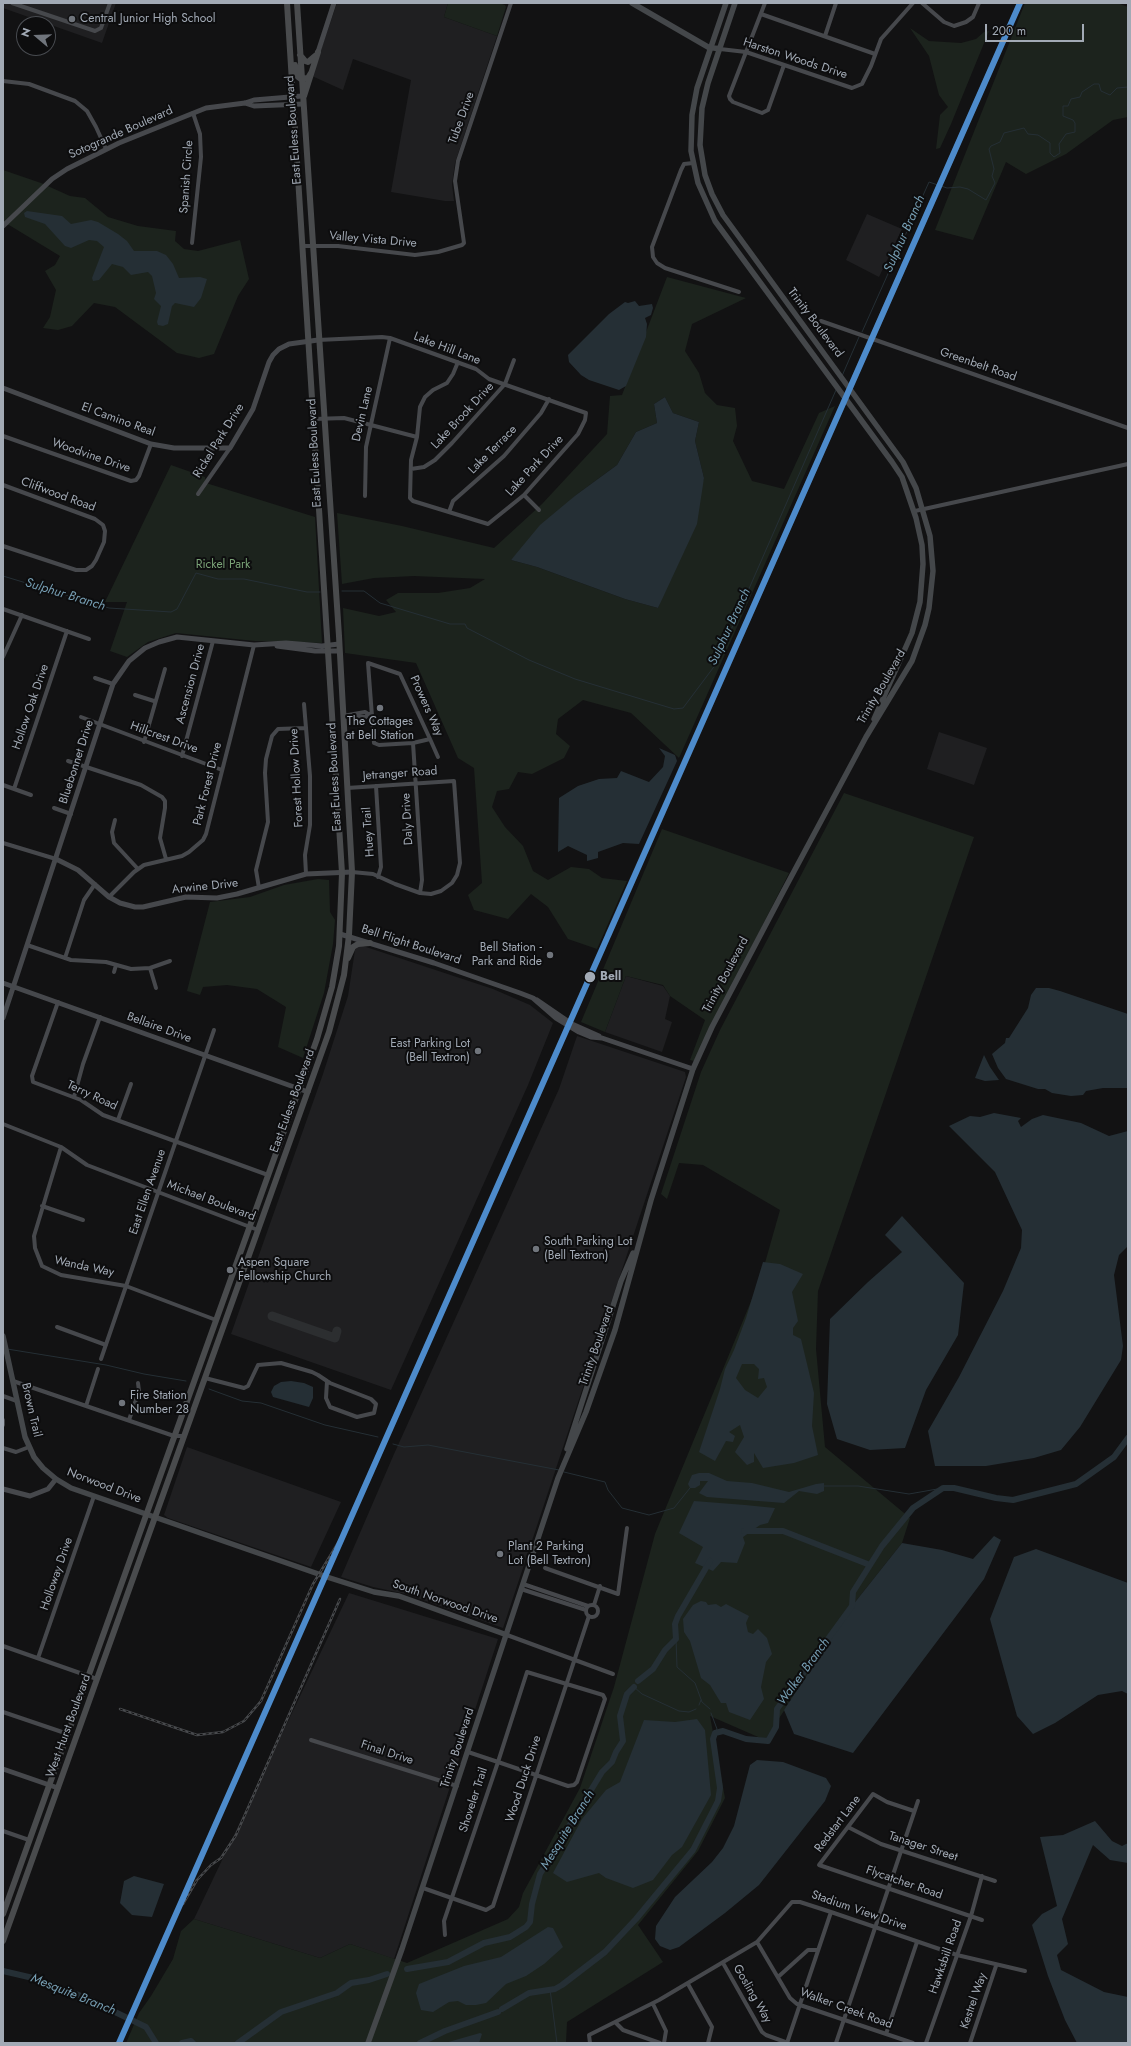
<!DOCTYPE html>
<style>
body{margin:0}
#map{position:relative;width:1131px;height:2046px;overflow:hidden;background:#121213;font-family:Jost,sans-serif}
canvas{display:block}
.frame{position:absolute;inset:0;border:4px solid #a2aab5;pointer-events:none}
.north{position:absolute;left:16px;top:16px;width:40px;height:40px;box-sizing:border-box;background:#0d0d0e;border:1px solid #494c51;border-radius:50%;rotate:289deg;font-size:11px;font-weight:700;line-height:16px;text-align:center;color:#a2aab5}
.north::after{content:'';display:block;margin:auto;width:14px;height:18px;background:#70757c;clip-path:polygon(50% 0,100% 100%,50% 72%,0 100%)}
.scale{position:absolute;left:985px;top:24px;width:99px;height:18px;box-sizing:border-box;border:2px solid #a2aab5;border-top:0;padding-left:5px;font-size:12px;line-height:14px;white-space:nowrap;color:#a2aab5;-webkit-text-stroke:3px #0d0d0e;paint-order:stroke}
</style>
<div id="map">
<canvas width="1131" height="2046"></canvas>
<div class="frame"></div>
<div class="north">N</div>
<div class="scale">200 m</div>
</div>
<script>
const ctx = document.querySelector('canvas').getContext('2d');
ctx.lineJoin = 'round';
function paint(path, color) {
  ctx.fillStyle = color;
  ctx.fill(path, 'evenodd');
}
function toPath(rows) {
  const path = new Path2D();
  for (const r of rows) {
    if (r.length === 3) {
      path.moveTo(r[0] + r[2], r[1]);
      path.arc(r[0], r[1], r[2], 0, 2 * Math.PI);
      continue;
    }
    path.moveTo(r[0], r[1]);
    for (let i = 2; i < r.length; i += 2) path.lineTo(r[i], r[i + 1]);
  }
  return path;
}
function trace(path, color, width, dash) {
  ctx.strokeStyle = color;
  ctx.lineWidth = width;
  ctx.lineCap = dash ? 'butt' : 'round';
  ctx.setLineDash(dash || []);
  ctx.stroke(path);
}
function label(font, color, halo, rows, align = 'center') {
  ctx.font = font + ' Jost,sans-serif';
  ctx.lineWidth = 4;
  ctx.setLineDash([]);
  ctx.textBaseline = 'middle';
  ctx.strokeStyle = halo;
  ctx.fillStyle = color;
  for (const [text, x, y, turn = 0] of rows) {
    ctx.save();
    ctx.translate(x, y);
    ctx.rotate((+turn || 0) * Math.PI / 180);
    ctx.textAlign = isNaN(turn) ? turn : align;
    if (halo) ctx.strokeText(text, 0, 0);
    ctx.fillText(text, 0, 0);
    ctx.restore();
  }
}
paint(toPath([
 [3,3,116,3,102,43,3,8],
 [337,3,448,3,444,17,497,36,455,163,452,184,454,201,445,201,391,192,411,80,353,59,343,90,312,76],
 [1017,3,1023,3,611,937,605,934],
 [867,214,902,229,879,277,846,260],
 [939,732,987,748,974,785,927,769],
 [360,945,493,989,530,1005,553,1023,528,1085,391,1390,231,1334,323,1074,348,996,355,950],
 [626,976,663,986,670,996,665,1019,672,1022,662,1052,605,1032],
 [577,1036,685,1072,686,1077,503,1628,406,1594,373,1587,341,1577,394,1454,559,1089],
 [187,1447,341,1502,311,1567,168,1518,164,1515],
 [349,1593,498,1639,394,1959,350,1944,320,1958,194,1919]
]), '#1f1f21');
paint(toPath([
 [448,3,499,3,505,5,506,7,497,36,444,17],
 [1025,3,1117,3,1128,7,1128,117,1113,120,1066,154,1026,174,1006,162,973,240,935,230],
 [910,28,929,41,961,43,976,39,984,32,989,31,951,124,940,148,936,149,940,115,948,107,939,95,929,56],
 [3,170,41,183,70,196,85,198,108,217,138,226,176,231,175,241,184,249,198,251,240,240,249,279,238,296,214,354,199,358,177,353,115,307,94,303,72,326,58,330,43,328,50,317,56,290,45,271,55,265,60,256,9,225,3,225],
 [667,277,746,298,692,324,685,351,699,373,705,393,717,405,735,408,737,426,733,441,752,481,784,489,819,413,835,406,679,758,631,713,583,700,558,719,556,734,570,746,564,758,532,774,518,772,509,789,497,791,492,807,505,827,523,846,533,871,548,880,571,867,589,869,602,878,627,881,597,949,568,939,548,907,531,894,508,919,474,910,468,895,482,883,474,768,458,758,416,663,345,653,343,608,379,616,396,612,386,600,398,593,438,593,470,588,485,579,414,576,374,578,342,584,337,513,402,526,494,548,542,504,607,434,610,396,622,395],
 [665,397,673,413,699,422,695,441,704,478,658,608,625,599,537,567,511,560,576,495,617,465,636,432,657,423,654,404],
 [171,465,205,477,206,483,315,517,322,643,255,641,176,633,148,642,127,657,110,651,127,602,105,602],
 [844,793,974,837,818,1291,816,1349,825,1447,910,1518,902,1543,852,1606,765,1740,710,1716,725,1798,698,1851,638,1925,663,1962,567,2022,566,2043,126,2043,139,2013,151,1996,173,1959,181,1931,194,1919,320,1958,350,1944,407,1963,508,1919,519,1907,523,1893,580,1788,614,1687,655,1534,761,1277,780,1210,703,1165,679,1163,667,1199,661,1194,701,1072,720,1030],
 [662,829,789,873,694,1061,690,1060,705,1020,670,996,663,985,626,976,605,1032,581,1022],
 [318,879,329,880,330,912,335,920,333,944,324,993,303,1058,278,1047,286,1007,257,989,227,985,203,987,200,995,187,991,210,902,250,897,284,885]
]), '#1c231d');
paint(toPath([
 [27,211,62,216,71,224,91,220,98,222,118,234,127,241,134,251,157,251,166,255,173,264,179,278,200,277,207,279,201,298,194,307,175,303,172,306,168,324,163,326,158,325,157,322,161,306,154,299,156,293,152,276,148,272,131,275,123,267,112,264,99,280,93,281,92,278,104,247,97,241,89,240,71,248,65,246,45,224,25,217,24,213],
 [635,301,639,306,652,304,653,308,651,315,645,318,647,324,646,337,626,386,619,390,589,380,581,375,569,362,568,355,609,314,625,302,628,303],
 [665,397,673,413,699,422,695,441,704,478,697,524,658,608,625,599,537,567,511,560,540,525,576,495,617,465,636,432,657,423,654,404],
 [659,748,675,755,677,761,639,844,623,843,598,852,598,858,587,861,587,855,568,846,558,852,559,798,578,786,599,779,617,778,621,771,649,782,663,767,665,756],
 [1036,988,1049,988,1060,991,1128,1014,1128,1088,1103,1088,1086,1091,1083,1095,1071,1096,1052,1093,1045,1089,1038,1089,1006,1079,998,1068,992,1054,1005,1043,1006,1038,1009,1038,1028,1008,1031,995],
 [984,1055,990,1067,999,1080,985,1081,975,1078],
 [994,1113,1021,1118,1018,1121,1021,1127,1032,1119,1043,1115,1081,1123,1109,1136,1128,1131,1128,1246,1119,1255,1114,1275,1123,1346,1121,1360,1080,1427,1061,1450,1034,1458,986,1466,935,1466,928,1431,959,1377,1003,1291,1021,1248,1022,1230,995,1172,949,1126,970,1116,980,1117],
 [902,1216,964,1283,958,1335,926,1390,905,1448,870,1450,837,1439,827,1404,830,1319,868,1282,902,1252,885,1235],
 [763,1262,780,1264,803,1274,792,1292,798,1321,793,1328,793,1335,801,1339,814,1393,812,1426,818,1455,794,1463,763,1468,754,1453,754,1462,747,1465,735,1452,744,1437,740,1425,729,1432,735,1436,733,1442,726,1441,715,1461,699,1452,720,1389,725,1369,734,1350,746,1318],
 [742,1364,754,1364,759,1369,758,1379,764,1378,767,1387,758,1398,745,1390,736,1378],
 [291,1381,304,1383,313,1387,313,1398,309,1407,273,1397,271,1392,274,1386,281,1382],
 [699,1473,709,1473,727,1481,752,1483,789,1492,816,1484,824,1483,824,1491,817,1494,799,1491,784,1503,707,1497,699,1493,708,1481,700,1481,700,1485,695,1488,690,1488,688,1484,692,1475],
 [694,1501,745,1505,775,1508,768,1523,760,1525,743,1537,745,1543,737,1563,721,1562,713,1571,695,1563,703,1547,679,1533],
 [994,1536,1001,1540,984,1579,853,1753,794,1734,784,1710,852,1606,902,1543,942,1550,973,1559],
 [1036,1549,1128,1583,1128,1694,1122,1691,1098,1695,1055,1723,1033,1734,1017,1716,990,1619,1014,1557],
 [701,1601,706,1602,708,1605,716,1604,721,1607,726,1604,749,1616,746,1623,748,1632,753,1634,758,1629,767,1638,772,1654,766,1662,761,1687,764,1699,750,1720,729,1712,726,1703,721,1703,710,1685,701,1678,690,1641,684,1632,683,1619,693,1605],
 [697,1719,705,1730,711,1795,682,1847,672,1855,653,1880,633,1888,606,1878,599,1873,567,1882,553,1873,582,1819,606,1790,620,1782,644,1720,675,1722],
 [757,1760,783,1762,826,1778,831,1786,825,1801,759,1885,725,1913,679,1947,670,1950,660,1946,655,1939,656,1926,675,1897,712,1862,723,1848,734,1826,750,1765],
 [1095,1821,1112,1841,1122,1846,1128,1843,1128,1863,1110,1860,1093,1845,1062,1919,1068,1944,1057,1955,1061,1970,1104,1992,1128,1997,1128,2043,1077,2043,1065,2020,1048,1976,1032,1925,1042,1914,1057,1906,1040,1837,1063,1835],
 [134,1876,164,1884,152,1917,132,1915,120,1903,124,1881],
 [548,1927,553,1928,563,1947,544,1964,526,1976,506,1984,486,2003,476,2005,466,2005,458,2001,449,2002,433,2012,421,2010,416,1993,419,1984,464,1966,501,1957],
 [480,2033,482,2034,479,2043,445,2043]
]), '#252f35');
trace(toPath([
 [862,332,929,182,947,188,960,187,968,189,986,200,995,183,992,176,994,169,989,149,991,146,1000,142,1004,133,1024,128,1028,134,1038,135,1050,143,1050,153,1054,157,1060,153,1059,144,1066,134,1075,132,1075,123,1073,120,1063,116,1063,106,1068,106,1071,99,1080,97,1082,92,1094,84,1099,84,1101,91,1110,95,1117,88,1128,87],
 [842,376,859,337],
 [3,576,109,608,171,612,177,609,196,573,218,579,244,579,307,592,320,592],
 [342,591,364,591,380,603,450,624,465,624,467,628,529,660,575,679,674,709,683,708,716,664,836,390],
 [7,1349,106,1365,144,1374,186,1381],
 [209,1389,242,1401,261,1403,325,1425,378,1437],
 [393,1444,404,1447,428,1445,559,1470],
 [564,1472,605,1482,608,1490,622,1508,649,1515,674,1508,690,1488],
 [824,1486,858,1486,909,1494,943,1488],
 [676,1639,677,1667,695,1683,702,1702,710,1709],
 [634,1687,642,1694,679,1711,689,1712,696,1709],
 [699,1705,701,1700],
 [711,1713,717,1729,715,1733],
 [550,1989,557,2043]
]), '#252f35', 1);
trace(toPath([
 [744,1531,783,1531,870,1565],
 [638,1681,653,1669,665,1650,676,1639,675,1624,678,1616,710,1561],
 [407,1969,448,1962,484,1943,510,1937,526,1927,530,1922,532,1904,540,1874,602,1772,612,1762,616,1752,623,1741,620,1716,627,1694,634,1687],
 [3,1971,33,1978,84,1997,146,2027,156,2043],
 [502,2009,529,1993,555,1989,562,1985,605,1952,636,1919,693,1850,718,1801,720,1788,713,1739,715,1733,723,1731,746,1739,768,1741,776,1727,777,1709,852,1606,853,1592,882,1546,913,1508,943,1488,954,1488,996,1498,1013,1500,1076,1484,1114,1457,1128,1438],
 [182,2043,191,2041,193,2043],
 [238,2043,281,2012,337,1993,351,1983,369,1980,387,1974],
 [420,2043,445,2031,498,2012]
]), '#252f35', 6);
trace(toPath([
 [272,1316,335,1338,337,1331]
]), '#2c2e30', 9);
trace(toPath([
 [12,3,95,31,101,28,110,3],
 [765,3,729,96,730,99,733,102,762,113,768,110,784,65],
 [922,3,944,22,954,26,966,22,973,17,979,3],
 [761,14,875,54],
 [825,36,836,3],
 [720,49,746,52,852,88,862,84,871,66,881,39,913,3],
 [3,81,29,84,75,101,87,111,96,127,106,149],
 [693,163,684,164,681,170,652,247,653,257,657,263,665,268,739,292],
 [192,243,201,157,200,134,193,113],
 [303,246,338,246,415,255,438,252,462,245,464,243,455,181,458,161,511,3],
 [821,321,1128,428],
 [318,340,382,337,390,338,476,369,489,379,586,413,585,420,578,434,524,495,488,524,413,501,410,498,411,460,417,437,420,407,425,397,433,390,447,383,453,374,458,362],
 [314,419,344,418,417,437],
 [3,436,131,481,136,480,139,476,151,444],
 [411,469,424,467,435,460,452,443,505,384,514,360],
 [3,485,95,519,103,525,105,531,104,542,96,560,92,566,86,570,76,570,3,546],
 [198,494,230,448],
 [524,495,539,510],
 [365,496,366,447,390,338],
 [915,511,1128,464],
 [449,512,453,501,504,456,541,413,549,399],
 [3,609,89,639],
 [3,657,22,615],
 [95,678,113,684],
 [135,695,154,701],
 [304,704,310,776,310,825,305,855,306,874],
 [349,715,351,717,366,717,368,714],
 [343,716,365,712,368,714,372,714],
 [81,717,222,770],
 [430,739,413,743,379,745,374,743,368,663,400,674,430,739,438,757],
 [144,742,165,669],
 [413,743,422,880,420,893],
 [182,756,213,641],
 [68,761,141,785,162,797,165,801,165,808,160,838,166,859],
 [3,785,31,795],
 [376,786,381,867,378,877],
 [347,788,454,781,460,863,457,875,452,883,441,891,431,894,420,893,395,884,373,874,352,872],
 [14,789,67,631],
 [54,808,71,814],
 [115,820,112,832,114,843,138,869],
 [3,843,56,859],
 [259,888,256,870,268,822,265,773,266,759,272,736,278,729,305,728],
 [109,897,134,872,144,865,182,856,189,852,203,840,206,834,254,645],
 [27,945,71,960,106,962,131,969,150,968,170,961],
 [65,958,84,900,95,884],
 [150,968,156,988],
 [114,972,116,965],
 [58,1002,32,1076,33,1082,81,1100,103,1115,268,1175],
 [74,1097,83,1064,100,1017],
 [118,1120,131,1084],
 [3,1124,61,1147,87,1165,258,1230],
 [61,1147,34,1236,35,1248,42,1266,61,1275,126,1286,216,1320],
 [42,1206,83,1220],
 [57,1327,106,1345],
 [101,1359,214,1030],
 [205,1378,244,1388,248,1386,258,1365,281,1363,312,1372,318,1375,330,1383,371,1399,376,1404,374,1413,357,1417,330,1407,326,1398,327,1381],
 [13,1381,174,1436,184,1436],
 [3,1396,17,1401],
 [86,1406,98,1369],
 [3,1420,3,1425],
 [129,1420,139,1391,138,1383],
 [3,1448,16,1452,29,1447],
 [545,1568,618,1594,627,1528],
 [523,1584,588,1606],
 [521,1589,586,1610],
 [592,1611,6],
 [594,1605,600,1586],
 [507,1635,613,1674],
 [3,1646,97,1679],
 [38,1658,94,1496],
 [3,1712,68,1734],
 [311,1740,457,1786],
 [914,1811,887,1802,873,1794,819,1865,982,1920],
 [848,1827,881,1844,995,1881],
 [3,1831,29,1840],
 [423,1888,486,1910,493,1906,589,1616],
 [445,1935,444,1921,498,1762,527,1672,603,1695,605,1699,577,1782,574,1785,568,1786,536,1775,498,1762,468,1752],
 [757,1942,790,1998,797,2004,913,2043],
 [723,1963,762,2032,766,2035,788,2043],
 [778,1977,808,1950,818,1950],
 [688,1984,712,2027,708,2043],
 [653,2004,666,2031,664,2043],
 [615,2022,623,2030,660,2043],
 [886,2034,917,1942],
 [590,2043,589,2035,659,2000,757,1942,792,1902,800,1902,831,1912,957,1955,1025,1971],
 [787,2043,831,1912],
 [836,2043,918,1801],
 [926,2043,971,1916,982,1876],
 [970,2043,996,1966]
]), '#46484c', 4);
trace(toPath([
 [318,52,334,3],
 [245,103,254,106,303,104],
 [3,226,52,179,67,169,119,143,206,108,245,103,254,100,302,96],
 [3,388,151,444,174,448,230,448,253,409,269,362,273,355,279,349,289,344,318,340],
 [277,646,315,651,339,651],
 [56,859,78,870,109,897,120,903,135,907,143,907,186,897,217,898,237,894,306,874,352,872],
 [340,934,434,963,520,993,533,998,556,1018,579,1032,591,1037,602,1038,693,1069],
 [3,983,308,1092],
 [537,1000,572,1024,599,1036],
 [3,1018,113,684,129,661,145,648,159,642,177,637,254,645,286,643,322,646,339,644],
 [3,1489,30,1496,48,1489,56,1479],
 [3,1769,58,1788]
]), '#46484c', 5);
trace(toPath([
 [632,3,708,47,720,49],
 [726,3,697,88,692,115,691,151,698,183,715,221,892,462,902,477,916,518,922,545,923,564,920,602,912,633,874,719],
 [3,1336,25,1437,34,1457,43,1468,56,1479,71,1488,327,1577,374,1592,399,1596,507,1635],
 [567,1449,621,1281,633,1253],
 [368,2043,402,1949,558,1478,586,1412,615,1330,651,1200,693,1069,712,1027,783,892,866,737,912,661,925,625,929,608,933,571,930,536,916,488,903,462,723,215,712,194,705,175,700,145,702,108,708,83,735,3]
]), '#44474a', 5.5);
trace(toPath([
 [300,55,305,61,308,62,315,56],
 [295,65,297,76,301,79,308,78,311,73],
 [304,96,318,52],
 [348,958,353,947,358,944,370,943],
 [3,1914,317,1039,332,987,339,946,342,873,287,3],
 [3,1941,329,1032,344,975,349,935,352,872,339,636,297,3]
]), '#494b4d', 6);
const rail = toPath([
 [120,1709,197,1735,223,1732,244,1721,261,1701,313,1584,344,1533],
 [183,1904,197,1880,211,1865,221,1858,236,1835,340,1599]
]);
trace(rail, '#47494c', 2.5);
trace(rail, '#0d0d0e', 1, [3]);
trace(toPath([
 [119,2043,1020,3]
]), '#4d8bcb', 6);
for (const [x, y, r, color] of [
 [72,19,4,"#70757c"],
 [380,708,4,"#70757c"],
 [550,955,4,"#70757c"],
 [590,977,6,"#a2aab5"],
 [478,1051,4,"#70757c"],
 [536,1249,4,"#70757c"],
 [230,1270,4,"#70757c"],
 [122,1403,4,"#70757c"],
 [500,1554,4,"#70757c"]
]) {
  const dot = new Path2D();
  dot.arc(x, y, r, 0, 2 * Math.PI);
  ctx.fillStyle = color;
  ctx.fill(dot);
  trace(dot, '#0d0d0e', 1.5);
}
label('12px', '#a2aab5', '#0d0d0e', [
 ["Central Junior High School",80,19],
 ["The Cottages",380,722,"center"],
 ["at Bell Station",380,736,"center"],
 ["Bell Station -",542,948,"right"],
 ["Park and Ride",542,962,"right"],
 ["East Parking Lot",470,1044,"right"],
 ["(Bell Textron)",470,1058,"right"],
 ["South Parking Lot",544,1242],
 ["(Bell Textron)",544,1256],
 ["Aspen Square",238,1263],
 ["Fellowship Church",238,1277],
 ["Fire Station",130,1396],
 ["Number 28",130,1410],
 ["Plant 2 Parking",508,1547],
 ["Lot (Bell Textron)",508,1561]
], 'left');
label('12px', '#a2aab5', '#0d0d0e', [
 ["Harston Woods Drive",795,59,18],
 ["Tube Drive",462,118,-70],
 ["East Euless Boulevard",294,130,-94],
 ["Sotogrande Boulevard",121,133,-24],
 ["Spanish Circle",187,177,-86],
 ["Valley Vista Drive",373,240,5],
 ["Trinity Boulevard",815,323,53],
 ["Lake Hill Lane",447,349,21],
 ["Greenbelt Road",978,365,19],
 ["Devin Lane",363,414,-77],
 ["Lake Brook Drive",463,416,-47],
 ["El Camino Real",118,420,20],
 ["Rickel Park Drive",219,441,-58],
 ["Lake Terrace",493,450,-45],
 ["East Euless Boulevard",315,453,-93],
 ["Woodvine Drive",91,456,19],
 ["Lake Park Drive",535,466,-47],
 ["Cliffwood Road",58,495,20],
 ["Ascension Drive",191,684,-75],
 ["Trinity Boulevard",882,687,-60],
 ["Prowers Way",426,706,66],
 ["Hollow Oak Drive",31,707,-71],
 ["Hillcrest Drive",164,738,20],
 ["Bluebonnet Drive",77,762,-72],
 ["Jetranger Road",400,774,-4],
 ["East Euless Boulevard",335,777,-93],
 ["Forest Hollow Drive",297,778,-93],
 ["Park Forest Drive",208,784,-76],
 ["Daly Drive",408,819,-93],
 ["Huey Trail",369,832,-94],
 ["Arwine Drive",205,887,-6],
 ["Bell Flight Boulevard",411,945,18],
 ["Trinity Boulevard",726,975,-62],
 ["Bellaire Drive",159,1028,20],
 ["Terry Road",92,1096,25],
 ["East Euless Boulevard",293,1101,-70],
 ["East Ellen Avenue",148,1192,-71],
 ["Michael Boulevard",211,1201,21],
 ["Wanda Way",84,1267,12],
 ["Trinity Boulevard",597,1346,-71],
 ["Brown Trail",31,1410,77],
 ["Norwood Drive",104,1486,21],
 ["Holloway Drive",57,1574,-71],
 ["South Norwood Drive",445,1602,19],
 ["West Hurst Boulevard",69,1726,-70],
 ["Trinity Boulevard",458,1748,-72],
 ["Final Drive",387,1753,18],
 ["Wood Duck Drive",524,1779,-72],
 ["Shoveler Trail",474,1800,-72],
 ["Redstart Lane",838,1824,-53],
 ["Tanager Street",923,1847,18],
 ["Flycatcher Road",904,1883,19],
 ["Stadium View Drive",859,1911,19],
 ["Hawksbill Road",946,1957,-71],
 ["Gosling Way",752,1994,60],
 ["Kestrel Way",974,2001,-71],
 ["Walker Creek Road",846,2009,20]
]);
label('12px', '#7aa277', '#0d0d0e', [
 ["Rickel Park",223,565]
]);
label('bold 12px', '#a2aab5', '#0d0d0e', [
 ["Bell",600,977]
], 'left');
label('italic 13px', '#769eb3', '#0d0d0e', [
 ["Sulphur Branch",905,234,-66],
 ["Sulphur Branch",65,595,17],
 ["Sulphur Branch",730,627,-65],
 ["Walker Branch",804,1672,-54],
 ["Mesquite Branch",568,1830,-58],
 ["Mesquite Branch",73,1995,22]
]);
</script>
